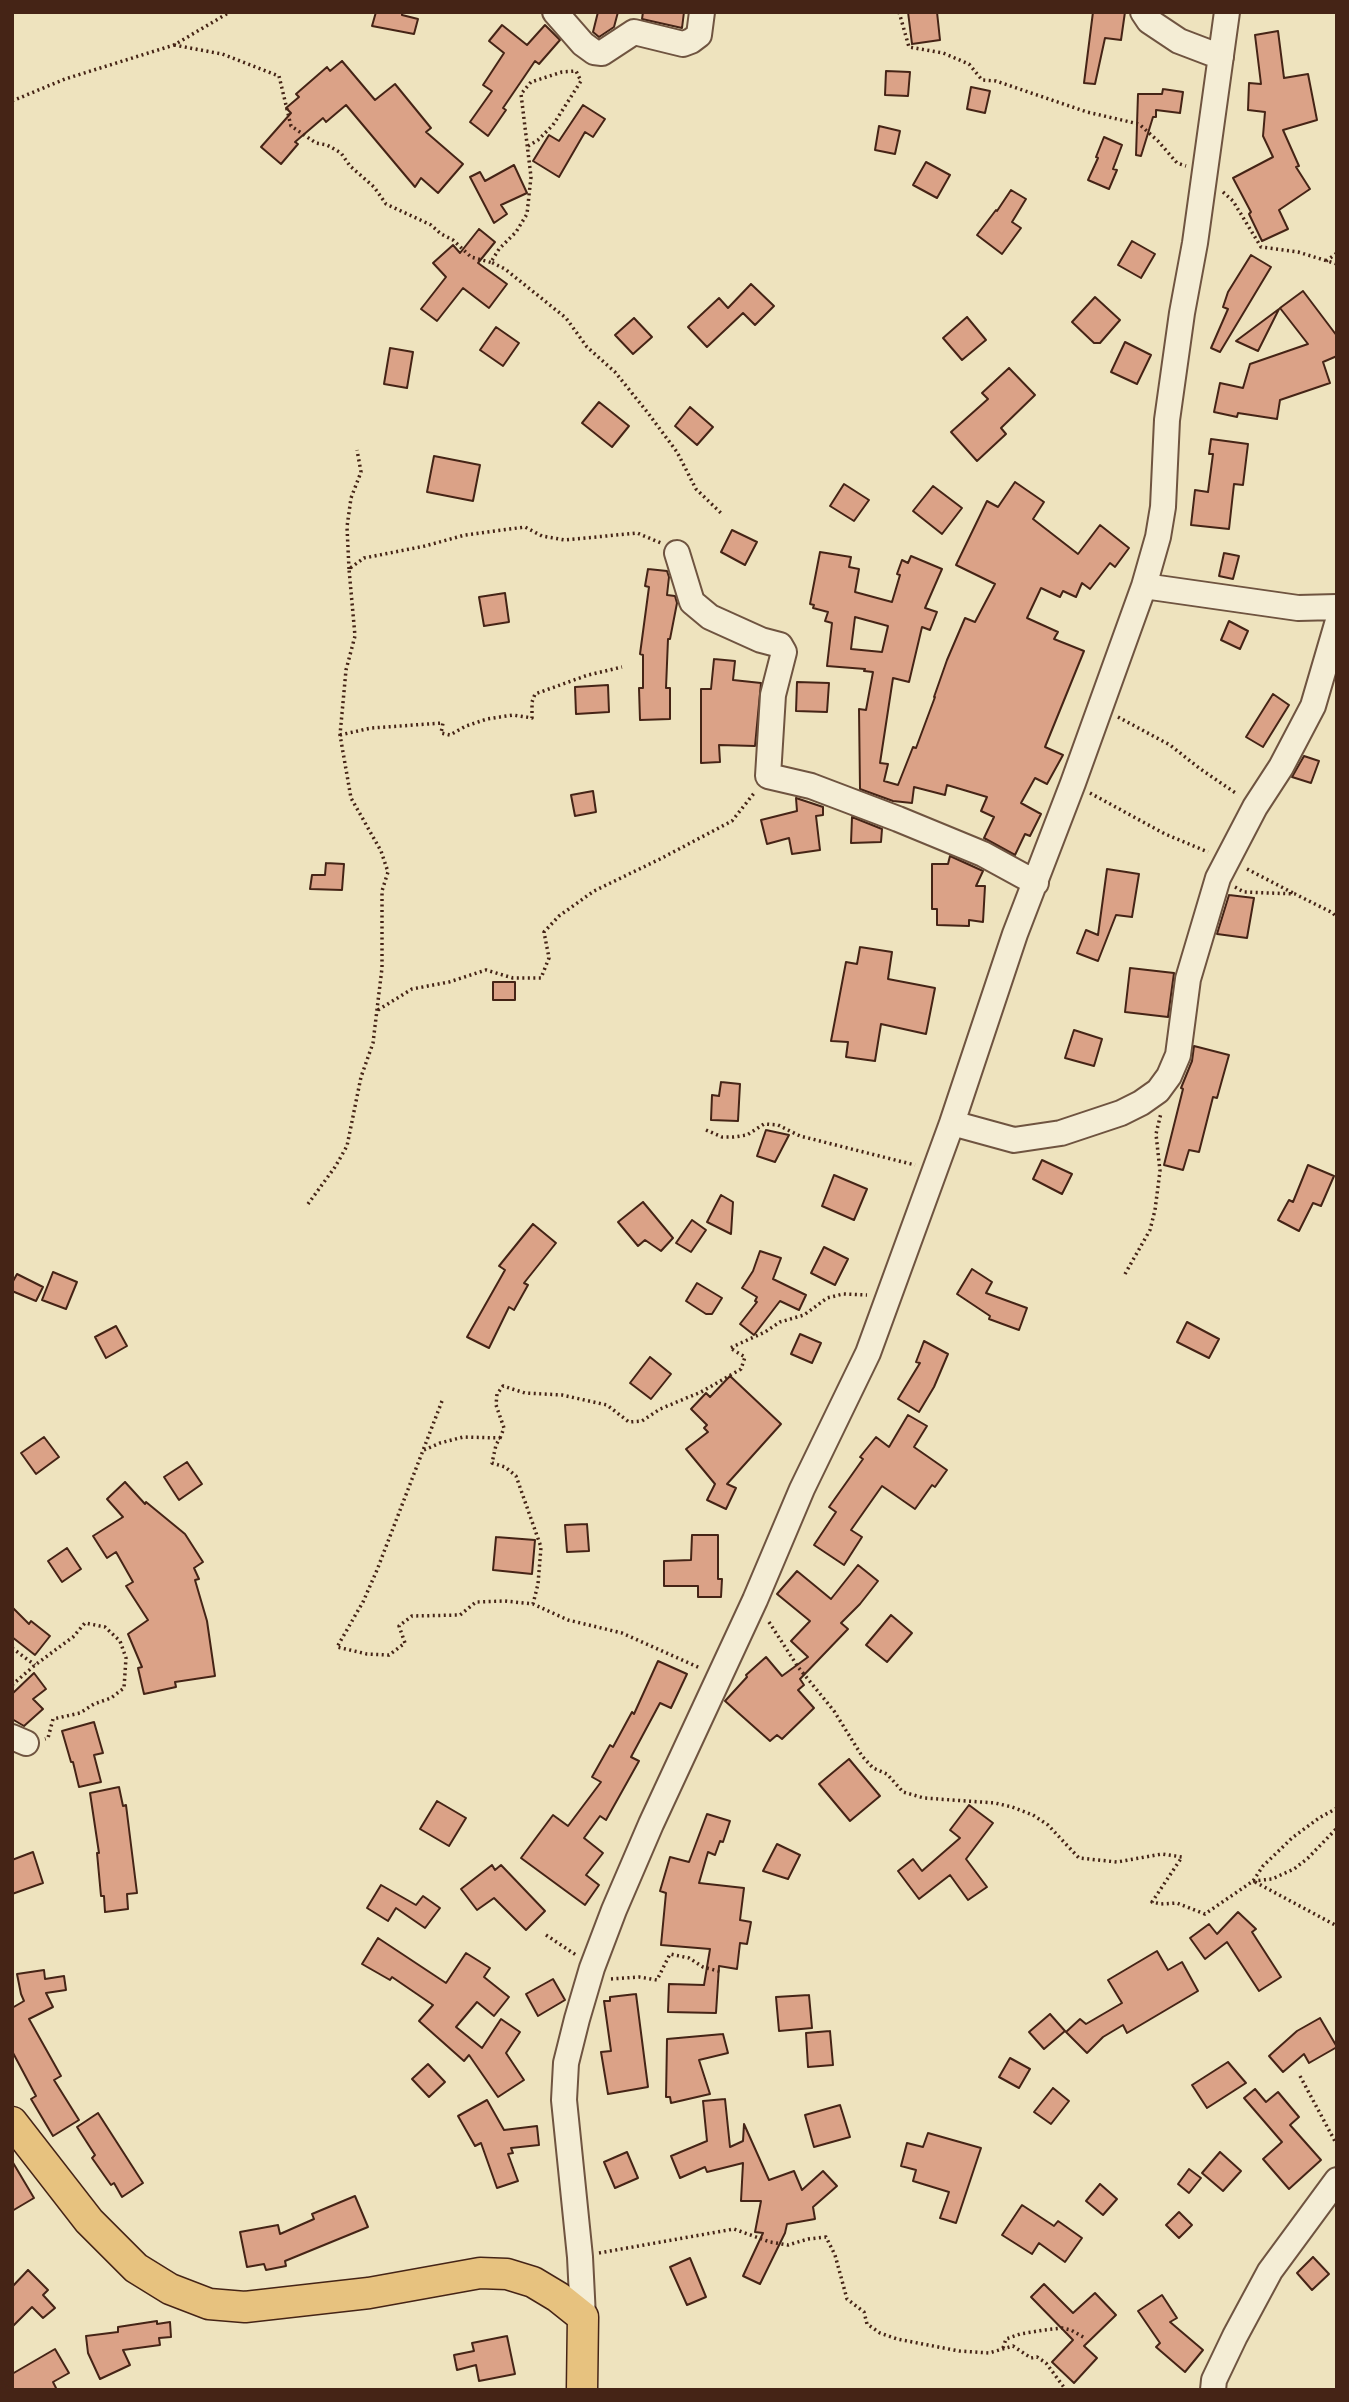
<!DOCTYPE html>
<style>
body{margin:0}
#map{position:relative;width:1349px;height:2402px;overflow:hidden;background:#eee3be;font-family:"Sorts Mill Goudy",serif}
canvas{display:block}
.frame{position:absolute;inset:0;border:14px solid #452416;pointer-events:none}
</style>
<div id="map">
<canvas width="1349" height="2402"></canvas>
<div class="frame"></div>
</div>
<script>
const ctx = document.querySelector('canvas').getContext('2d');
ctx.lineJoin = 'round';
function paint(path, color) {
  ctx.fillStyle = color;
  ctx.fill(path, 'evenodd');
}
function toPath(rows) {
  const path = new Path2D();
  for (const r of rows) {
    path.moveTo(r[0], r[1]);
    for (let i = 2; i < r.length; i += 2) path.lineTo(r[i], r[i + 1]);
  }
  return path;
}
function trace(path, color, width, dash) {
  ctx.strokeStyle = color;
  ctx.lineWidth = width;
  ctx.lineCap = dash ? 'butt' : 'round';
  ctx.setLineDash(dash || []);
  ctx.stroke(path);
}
const building = toPath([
 [376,12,402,12,402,15,418,19,414,34,372,26,376,12],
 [598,12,618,12,614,27,599,37,593,32,598,12],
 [643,12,684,12,682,28,642,19,643,12],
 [908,12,937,12,940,40,912,44,908,12],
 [1093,12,1125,12,1121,40,1105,38,1095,84,1084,83,1093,12],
 [502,25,527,45,545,25,560,40,539,64,535,61,503,108,506,110,488,136,470,122,492,91,483,85,504,53,489,41,502,25],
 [1278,31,1284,78,1308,74,1317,120,1283,130,1299,166,1296,167,1310,189,1279,210,1288,229,1262,241,1249,214,1251,212,1233,178,1273,157,1263,136,1265,112,1248,110,1249,83,1261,84,1255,35,1278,31],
 [342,61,375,100,395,84,431,128,426,132,463,164,438,193,421,178,415,187,346,105,326,122,323,118,295,142,298,144,281,164,261,147,291,113,286,108,299,97,296,94,327,67,330,71,342,61],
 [886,71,910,72,908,96,885,95,886,71],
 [971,87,990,91,985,113,967,109,971,87],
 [1163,89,1183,92,1180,113,1156,110,1156,117,1153,117,1141,156,1136,155,1138,94,1162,94,1163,89],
 [583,105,605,119,593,137,585,132,559,177,533,161,549,135,559,141,583,105],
 [879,126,900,131,895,154,875,150,879,126],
 [1104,137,1122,145,1113,169,1117,170,1109,189,1088,180,1098,158,1096,157,1104,137],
 [926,162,950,175,937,198,913,185,926,162],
 [514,165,527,193,501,205,507,214,494,223,470,177,480,172,485,181,514,165],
 [1011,190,1026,199,1012,222,1021,228,1002,254,977,235,996,210,997,211,1011,190],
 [479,229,495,242,478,263,507,284,489,308,463,288,437,321,421,309,446,277,433,263,453,245,460,253,479,229],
 [1132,241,1155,254,1141,278,1118,265,1132,241],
 [1251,255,1271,267,1220,352,1211,348,1228,309,1223,307,1228,292,1251,255],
 [751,284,774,306,755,325,743,313,707,347,688,327,719,298,728,308,751,284],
 [1303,291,1337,336,1337,356,1323,362,1330,383,1280,400,1277,419,1238,413,1237,417,1214,412,1220,383,1243,388,1250,364,1308,344,1280,308,1303,291],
 [1095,297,1120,320,1100,343,1094,343,1072,322,1095,297],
 [1279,309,1258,351,1236,341,1279,309],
 [967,317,986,340,962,360,943,338,967,317],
 [634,318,652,337,633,354,615,335,634,318],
 [496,327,519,343,503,366,480,350,496,327],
 [1125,342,1151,355,1137,384,1111,372,1125,342],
 [390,348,413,352,407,388,384,384,390,348],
 [1009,368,1035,395,1001,428,1006,434,977,461,951,432,988,399,982,393,1009,368],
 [599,402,629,426,612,447,582,423,599,402],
 [690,407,713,427,697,445,675,426,690,407],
 [1211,439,1248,444,1243,485,1234,484,1229,529,1191,525,1195,490,1208,492,1213,454,1209,454,1211,439],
 [434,456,480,465,473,501,427,492,434,456],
 [1015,482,1044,502,1033,519,1078,554,1100,525,1129,548,1115,567,1110,563,1090,589,1082,583,1076,597,1063,591,1060,597,1041,588,1027,618,1058,632,1054,639,1084,651,1045,747,1063,755,1047,784,1035,778,1021,803,1041,814,1030,836,1025,834,1015,855,984,838,994,817,981,811,987,797,947,785,945,795,914,787,912,803,893,801,860,789,859,709,866,710,873,672,864,671,865,669,827,666,832,623,825,621,828,612,813,608,814,605,810,604,820,552,851,557,849,567,859,569,855,592,892,602,900,575,897,574,902,560,908,563,911,556,942,569,925,608,937,612,930,630,922,627,909,682,893,678,880,763,888,764,884,781,898,785,913,747,916,748,935,697,934,697,947,660,965,618,975,622,995,584,956,565,987,501,998,507,1015,482],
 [855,617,888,626,882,652,851,649,855,617],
 [844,484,869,500,854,521,830,506,844,484],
 [933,486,962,508,942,534,913,511,933,486],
 [732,530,757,542,745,565,721,552,732,530],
 [1224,553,1239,556,1233,579,1219,576,1224,553],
 [648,569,667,571,669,577,667,595,675,596,677,603,670,639,668,639,666,688,670,688,670,719,640,720,639,688,643,688,643,655,640,654,649,587,645,586,648,569],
 [505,593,509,622,484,626,479,597,505,593],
 [1229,621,1248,631,1240,649,1221,640,1229,621],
 [714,659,735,661,733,680,761,683,755,746,719,745,720,762,701,763,701,689,711,689,714,659],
 [797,682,829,683,827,712,796,711,797,682],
 [608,685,609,712,576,714,575,687,608,685],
 [1273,694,1289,705,1263,747,1246,737,1273,694],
 [1304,756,1319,761,1311,783,1292,777,1304,756],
 [593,791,596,812,575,816,571,795,593,791],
 [796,798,823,807,823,815,816,816,820,850,792,854,789,838,767,844,761,820,797,811,796,798],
 [852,817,882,829,881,842,851,843,852,817],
 [950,856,983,871,976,886,985,886,983,922,969,920,969,926,937,925,937,909,932,909,932,864,948,864,950,856],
 [326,863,344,864,342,890,310,889,312,875,325,875,326,863],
 [1107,869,1139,874,1132,917,1116,915,1098,961,1077,953,1086,930,1098,935,1107,869],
 [1229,895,1254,898,1247,938,1217,934,1229,895],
 [860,947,892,952,888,979,935,988,926,1034,881,1024,875,1061,846,1057,848,1042,831,1041,846,962,857,964,860,947],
 [1130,968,1174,973,1168,1017,1125,1012,1130,968],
 [493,982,515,982,515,1000,493,1000,493,982],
 [1074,1030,1102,1039,1094,1066,1065,1058,1074,1030],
 [1194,1046,1229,1055,1217,1098,1213,1097,1199,1152,1189,1150,1183,1170,1164,1165,1183,1089,1181,1088,1192,1061,1194,1046],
 [721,1082,740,1084,738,1121,711,1120,712,1095,719,1096,721,1082],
 [766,1130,789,1135,775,1162,757,1156,766,1130],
 [1042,1160,1072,1174,1062,1194,1033,1179,1042,1160],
 [1308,1165,1334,1176,1321,1206,1313,1203,1299,1231,1278,1220,1289,1200,1293,1202,1308,1165],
 [834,1175,867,1189,854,1220,822,1206,834,1175],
 [721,1195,733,1202,731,1234,707,1222,721,1195],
 [643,1202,673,1238,661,1251,645,1240,638,1246,618,1222,643,1202],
 [692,1220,706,1230,691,1252,676,1243,692,1220],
 [533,1224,556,1243,524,1283,528,1285,514,1310,509,1307,489,1348,467,1337,505,1270,499,1266,533,1224],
 [824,1247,848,1259,835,1285,811,1273,824,1247],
 [760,1251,781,1258,773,1279,806,1295,799,1310,780,1301,754,1335,740,1324,757,1302,755,1301,757,1297,742,1288,753,1271,760,1251],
 [972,1269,992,1282,986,1293,1027,1308,1019,1330,989,1319,990,1316,957,1294,972,1269],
 [53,1272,77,1282,66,1309,42,1300,53,1272],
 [17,1274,43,1287,36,1301,12,1291,12,1283,17,1274],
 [697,1283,722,1298,712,1314,706,1314,686,1301,697,1283],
 [1187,1322,1219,1339,1209,1358,1177,1342,1187,1322],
 [116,1326,127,1346,106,1358,95,1337,116,1326],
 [800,1334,821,1343,812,1363,791,1354,800,1334],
 [924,1341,948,1354,934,1387,919,1412,898,1399,920,1363,916,1362,924,1341],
 [650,1357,671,1374,651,1399,630,1383,650,1357],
 [730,1376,781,1424,727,1484,736,1488,726,1509,707,1500,715,1484,686,1449,708,1432,704,1428,707,1425,691,1409,706,1393,710,1397,730,1376],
 [908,1415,927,1426,914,1447,947,1470,935,1487,932,1485,915,1509,882,1486,851,1530,862,1537,844,1565,814,1545,836,1512,829,1507,863,1459,860,1457,876,1437,889,1447,908,1415],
 [44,1437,59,1457,36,1474,21,1453,44,1437],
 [187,1462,202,1484,179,1500,164,1477,187,1462],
 [125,1482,145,1504,146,1502,185,1534,203,1562,194,1568,199,1579,195,1580,207,1621,215,1676,175,1682,176,1687,144,1694,138,1668,142,1667,128,1634,148,1620,126,1586,133,1582,116,1552,107,1558,93,1536,123,1517,107,1499,125,1482],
 [587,1524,589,1551,567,1552,565,1525,587,1524],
 [692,1535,718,1535,718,1579,722,1579,721,1597,698,1597,698,1586,664,1586,664,1561,691,1560,692,1535],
 [496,1537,535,1540,532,1574,493,1570,496,1537],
 [67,1548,81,1569,62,1582,48,1561,67,1548],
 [858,1565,878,1581,860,1604,841,1623,848,1629,800,1679,804,1685,798,1690,814,1708,782,1739,777,1735,770,1741,725,1701,747,1677,746,1675,766,1657,782,1676,808,1657,791,1641,810,1621,777,1594,797,1571,831,1599,858,1565],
 [12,1607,29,1624,31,1621,50,1636,35,1655,12,1637,12,1607],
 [891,1615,912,1633,887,1662,866,1645,891,1615],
 [658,1661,687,1674,671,1708,660,1703,631,1757,639,1761,606,1820,600,1816,584,1838,603,1853,586,1875,599,1885,585,1905,521,1858,553,1815,568,1826,601,1782,592,1777,610,1745,613,1747,632,1712,634,1714,658,1661],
 [34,1673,46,1689,33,1699,43,1709,24,1726,12,1719,12,1694,34,1673],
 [94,1722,103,1753,94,1755,101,1782,79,1787,73,1762,71,1762,62,1731,94,1722],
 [849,1759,880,1796,850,1821,819,1784,849,1759],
 [119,1787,123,1806,126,1805,137,1893,127,1894,128,1909,105,1912,104,1896,101,1896,97,1853,99,1853,90,1793,119,1787],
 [437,1801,466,1818,449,1846,420,1829,437,1801],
 [969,1805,993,1823,966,1859,987,1887,968,1900,950,1875,919,1899,898,1871,913,1859,922,1871,960,1838,950,1830,969,1805],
 [707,1814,730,1821,723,1842,720,1841,715,1855,708,1852,699,1883,744,1888,740,1920,751,1922,747,1944,740,1943,737,1969,719,1966,716,2013,668,2012,669,1984,704,1985,710,1949,661,1945,666,1893,660,1891,670,1857,689,1862,707,1814],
 [777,1844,800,1855,788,1879,763,1871,777,1844],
 [33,1852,43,1883,12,1894,12,1860,33,1852],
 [492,1865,495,1870,501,1865,545,1911,526,1930,494,1898,477,1910,461,1889,492,1865],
 [381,1885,416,1905,423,1896,440,1908,425,1928,396,1908,388,1921,367,1908,381,1885],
 [1238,1912,1256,1929,1252,1932,1281,1977,1259,1991,1227,1942,1205,1959,1190,1938,1209,1924,1217,1934,1238,1912],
 [378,1938,446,1983,466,1953,490,1968,484,1977,509,1997,494,2016,477,2002,456,2027,482,2048,501,2019,520,2032,506,2053,524,2080,498,2097,469,2055,464,2061,419,2021,433,2005,392,1977,390,1980,362,1964,378,1938],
 [1157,1951,1168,1970,1182,1962,1198,1991,1127,2033,1123,2025,1103,2037,1087,2053,1066,2032,1080,2019,1086,2024,1122,2003,1108,1980,1157,1951],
 [44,1970,45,1979,64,1976,66,1990,46,1993,53,2007,29,2019,61,2076,54,2080,79,2120,53,2136,31,2099,36,2096,12,2051,12,2008,24,2001,21,1994,17,1974,44,1970],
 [553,1979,565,2000,538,2016,526,1994,553,1979],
 [636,1994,648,2087,608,2094,601,2052,611,2051,604,2001,610,2001,610,1997,636,1994],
 [809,1995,812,2028,779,2031,776,1997,809,1995],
 [1050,2014,1065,2031,1044,2049,1029,2032,1050,2014],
 [1320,2018,1337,2047,1309,2063,1304,2054,1283,2072,1269,2056,1297,2031,1320,2018],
 [830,2031,833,2065,808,2067,806,2033,830,2031],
 [723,2034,728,2053,699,2060,710,2094,671,2103,670,2097,666,2097,667,2039,723,2034],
 [1010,2058,1030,2069,1019,2088,999,2077,1010,2058],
 [1228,2062,1246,2083,1207,2108,1192,2085,1228,2062],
 [428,2064,445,2082,429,2097,412,2079,428,2064],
 [1053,2088,1069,2101,1051,2124,1034,2112,1053,2088],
 [1255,2089,1266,2102,1278,2092,1299,2117,1290,2125,1321,2160,1289,2189,1263,2159,1282,2142,1244,2098,1255,2089],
 [725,2099,730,2147,743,2141,744,2124,769,2180,794,2171,802,2190,823,2171,837,2186,813,2207,815,2219,787,2224,785,2233,760,2284,743,2276,763,2233,755,2232,761,2201,741,2201,743,2163,707,2172,705,2167,680,2178,671,2156,707,2141,703,2101,725,2099],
 [487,2100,504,2130,537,2126,539,2145,511,2148,513,2153,508,2154,518,2181,497,2188,481,2143,475,2146,458,2116,487,2100],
 [840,2105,850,2137,814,2147,805,2115,840,2105],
 [98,2113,143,2183,122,2197,114,2183,111,2185,92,2158,95,2155,77,2127,98,2113],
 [928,2133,981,2148,956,2223,940,2218,949,2192,913,2181,916,2170,901,2166,907,2143,923,2147,928,2133],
 [627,2152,638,2178,615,2188,604,2162,627,2152],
 [1220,2152,1241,2171,1223,2191,1202,2173,1220,2152],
 [12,2161,34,2198,12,2211,12,2161],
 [1189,2169,1201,2178,1189,2193,1178,2184,1189,2169],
 [1100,2184,1117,2199,1103,2215,1086,2201,1100,2184],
 [355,2196,368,2227,285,2261,286,2266,266,2270,264,2264,247,2267,240,2232,278,2225,280,2234,314,2219,312,2214,355,2196],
 [1022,2205,1054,2226,1058,2221,1082,2238,1065,2262,1039,2243,1032,2254,1002,2235,1022,2205],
 [1179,2212,1192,2225,1179,2238,1166,2225,1179,2212],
 [1313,2257,1329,2274,1312,2290,1297,2273,1313,2257],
 [690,2258,706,2297,687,2305,670,2267,690,2258],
 [28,2270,48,2290,43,2295,55,2308,43,2318,32,2307,12,2327,12,2287,28,2270],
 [1044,2284,1073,2313,1095,2293,1116,2315,1084,2346,1097,2358,1074,2383,1052,2362,1073,2340,1031,2297,1044,2284],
 [1162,2295,1177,2318,1170,2322,1203,2350,1185,2372,1156,2347,1160,2343,1138,2311,1162,2295],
 [157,2321,157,2324,170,2322,171,2337,159,2338,160,2345,123,2350,130,2365,100,2379,88,2353,86,2336,118,2332,118,2327,157,2321],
 [507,2336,515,2374,479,2381,476,2365,457,2370,454,2355,474,2351,472,2343,507,2336],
 [55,2349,69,2373,53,2382,57,2390,12,2390,12,2374,55,2349]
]);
paint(building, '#dba287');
trace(building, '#452416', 2);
const minor = toPath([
 [555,12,583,44,594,52,602,53,634,32,683,44,691,41,699,35,702,12],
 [1143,12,1149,21,1179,41,1221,57],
 [677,553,692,602,710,617,761,640,780,645,784,652,773,695,768,776,811,786,898,819,983,854,1036,883],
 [1144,586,1298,608,1337,607],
 [952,1123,1014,1140,1061,1133,1121,1113,1141,1103,1158,1091,1169,1076,1178,1055,1188,979,1218,878,1255,807,1281,767,1313,706,1337,624],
 [12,1737,26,1743],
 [583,2317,580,2257,564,2100,566,2063,577,2019,592,1968,614,1910,651,1824,755,1600,802,1489,868,1353,952,1123,1015,934,1073,783,1144,586,1158,537,1163,507,1167,420,1182,313,1195,243,1227,12],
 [1213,2390,1214,2380,1235,2336,1270,2271,1337,2180]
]);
const major = toPath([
 [12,2122,89,2221,136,2268,170,2289,209,2304,245,2307,369,2293,480,2273,507,2274,533,2282,558,2297,583,2317,582,2390]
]);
trace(minor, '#6f5440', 28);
trace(major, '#452416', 33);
trace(toPath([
 [899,12,909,47,943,53,969,64,982,80,996,81,1087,112,1139,124,1158,141,1177,163,1186,166],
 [174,45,222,54,279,76,291,126,316,143,327,145,341,153,350,166,374,187,386,204,431,225,441,234,453,240,471,257,493,263],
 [12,101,65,79,174,45,230,12],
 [528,146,538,140,553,125,581,81,576,71,562,72,531,82,521,94,531,177,527,214,516,232,499,249,491,262,505,269,566,318,587,347,615,372,648,413,677,452,696,489,723,515],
 [1223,192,1233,201,1261,247,1298,252,1337,264],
 [1326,261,1337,253],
 [349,569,347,527,351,498,361,472,357,450],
 [1118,717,1170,745,1199,768,1237,794],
 [340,735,371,728,443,723,441,733,450,735,466,726,487,719,513,715,532,718,532,702,535,694,588,675,622,667],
 [1090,793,1165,834,1208,852],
 [1247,869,1295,894],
 [1235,887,1244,892,1295,894,1333,913,1337,918],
 [378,1010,412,989,449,982,486,970,513,978,541,978,549,958,544,932,559,916,594,891,660,859,732,821,755,792],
 [706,1130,722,1137,734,1137,747,1135,764,1124,778,1125,800,1136,915,1165],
 [308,1204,335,1167,347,1146,361,1077,373,1043,382,968,382,891,388,872,381,851,351,798,340,735,346,670,355,636,349,569,364,558,425,546,465,535,525,527,542,536,565,540,637,533,661,543],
 [1125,1274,1150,1230,1155,1210,1160,1171,1156,1134,1161,1113],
 [442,1401,377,1570,363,1602,337,1647,367,1654,389,1655,405,1643,399,1626,412,1616,460,1615,476,1602,505,1601,533,1604,568,1620,622,1633,700,1668],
 [500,1438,504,1428,496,1405,497,1394,503,1386,525,1393,562,1395,607,1405,629,1422,642,1421,660,1409,701,1392,741,1369,745,1357,730,1348,765,1332,780,1322,804,1315,827,1298,843,1294,867,1295],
 [424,1450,440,1443,463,1437,500,1438,496,1445,492,1463,505,1467,516,1476,541,1547,538,1584,533,1604],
 [769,1622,798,1667,834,1711,862,1756,873,1768,887,1774,903,1792,924,1798,995,1803,1012,1807,1033,1815,1048,1825,1079,1858,1117,1862,1162,1854,1182,1857,1152,1902,1161,1904,1177,1903,1205,1914,1253,1881,1263,1866,1292,1838,1319,1818,1337,1808],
 [12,1648,35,1665],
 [12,1685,35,1665,73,1637,85,1623,105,1627,120,1641,126,1658,124,1688,111,1698,94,1704,80,1713,53,1719,48,1738,45,1739],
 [1253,1881,1272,1879,1294,1869,1308,1858,1337,1828],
 [1255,1882,1337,1926],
 [546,1935,576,1955],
 [611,1979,639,1977,657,1980,670,1954,689,1958,703,1967,722,1972],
 [1300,2076,1337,2145],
 [599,2253,734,2229,770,2242,788,2245,808,2239,826,2237,835,2255,847,2299,864,2312,867,2324,880,2333,897,2339,959,2351,989,2353,1013,2346,1031,2358,1037,2357,1046,2363,1066,2390],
 [1003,2348,1006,2339,1020,2334,1044,2330,1062,2328,1071,2330,1085,2338]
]), '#452416', 3.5, [2, 3.5]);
trace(minor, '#f4edd5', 24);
trace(major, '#e7c27f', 30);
</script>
